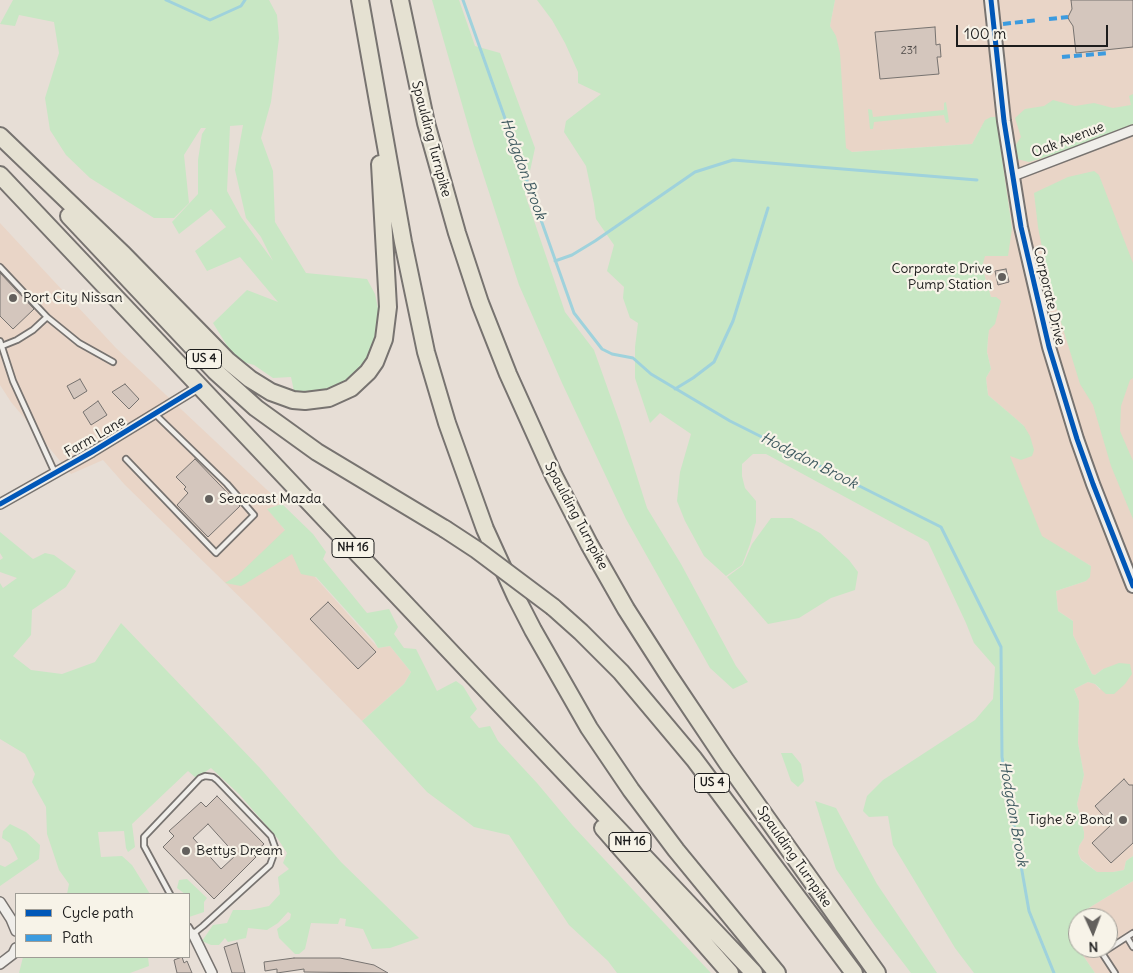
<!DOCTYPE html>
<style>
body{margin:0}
#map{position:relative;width:1133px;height:973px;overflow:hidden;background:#e7ded6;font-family:Delius,sans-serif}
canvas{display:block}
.legend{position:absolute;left:15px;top:893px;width:175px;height:65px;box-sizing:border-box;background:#f7f3e8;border:1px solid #9f9d96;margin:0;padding:6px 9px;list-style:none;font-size:15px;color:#1c1c1c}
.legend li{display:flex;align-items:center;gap:10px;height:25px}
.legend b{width:25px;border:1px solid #9f9d96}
.north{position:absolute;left:1068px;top:908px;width:50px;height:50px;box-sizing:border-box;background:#f7f3e8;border:1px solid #9f9d96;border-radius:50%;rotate:178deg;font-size:14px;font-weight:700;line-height:20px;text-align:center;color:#1c1c1c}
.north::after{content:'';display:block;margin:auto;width:18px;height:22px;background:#63605d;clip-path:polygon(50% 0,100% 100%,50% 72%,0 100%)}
.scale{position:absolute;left:956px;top:25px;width:152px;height:22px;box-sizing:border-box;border:2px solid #1c1c1c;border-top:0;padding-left:6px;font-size:15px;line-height:18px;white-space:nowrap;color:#1c1c1c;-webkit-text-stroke:4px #f7f3e8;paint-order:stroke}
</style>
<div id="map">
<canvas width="1133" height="973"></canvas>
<ul class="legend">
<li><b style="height:6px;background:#0057b8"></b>Cycle path</li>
<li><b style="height:6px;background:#3c9bdf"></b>Path</li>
</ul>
<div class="north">N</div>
<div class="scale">100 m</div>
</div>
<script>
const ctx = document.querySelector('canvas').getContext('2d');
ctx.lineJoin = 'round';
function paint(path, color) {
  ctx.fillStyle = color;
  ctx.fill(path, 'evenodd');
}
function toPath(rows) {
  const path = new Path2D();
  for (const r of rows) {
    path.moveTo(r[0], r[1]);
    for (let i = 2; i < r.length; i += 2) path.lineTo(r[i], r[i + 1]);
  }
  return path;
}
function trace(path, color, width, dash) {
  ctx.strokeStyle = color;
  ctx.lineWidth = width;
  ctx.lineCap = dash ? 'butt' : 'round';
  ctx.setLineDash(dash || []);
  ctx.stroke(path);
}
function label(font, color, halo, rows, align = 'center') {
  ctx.font = font + ' Delius,sans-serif';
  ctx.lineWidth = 4.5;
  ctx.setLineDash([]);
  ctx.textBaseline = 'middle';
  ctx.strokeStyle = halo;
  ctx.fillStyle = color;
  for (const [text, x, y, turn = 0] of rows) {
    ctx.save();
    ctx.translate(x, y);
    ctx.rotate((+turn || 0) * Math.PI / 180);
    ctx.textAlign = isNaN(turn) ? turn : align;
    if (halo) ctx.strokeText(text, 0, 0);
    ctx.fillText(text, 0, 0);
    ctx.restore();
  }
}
paint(toPath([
 [835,0,1133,0,1133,856,1126,861,1124,870,1113,872,1097,872,1081,859,1078,853,1079,846,1084,838,1084,832,1077,804,1084,775,1078,743,1079,701,1074,689,1088,682,1095,684,1100,690,1103,669,1095,675,1092,674,1073,635,1073,621,1058,611,1056,591,1086,581,1091,566,1042,537,1009,456,1024,426,988,395,986,378,991,369,987,352,991,297,982,267,984,256,1012,228,1004,176,982,126,972,144,851,152,845,148,830,26],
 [0,223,116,348,282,504,268,509,285,530,315,577,378,648,390,646,411,672,404,684,362,721,256,613,125,485,103,460,71,474,11,402,0,385],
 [1133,881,1133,973,1095,973,1071,938,1072,933,1078,926,1078,948,1108,948,1108,918,1078,918,1078,923,1074,917]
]), '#e9d5c7');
paint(toPath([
 [13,0,269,0,277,15,279,38,271,102,261,138,273,171,275,222,306,273,367,279,375,294,379,313,375,348,366,362,352,378,319,392,294,391,291,377,273,378,254,365,236,360,213,323,247,290,278,302,240,257,207,271,195,251,226,227,211,209,179,234,172,222,198,194,198,160,202,134,206,128,201,128,184,155,189,203,174,218,154,218,90,178,66,155,50,130,45,98,59,53,54,22,19,15,15,26,0,24],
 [243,125,235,170,246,218,261,237,273,261,241,217,227,191,230,126],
 [432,0,459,0,475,46,500,53,535,148,525,194,565,312,594,350,620,423,647,508,681,564,736,666,748,682,733,689,710,668,626,519,562,383,519,285,474,146],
 [537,0,835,0,830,26,836,36,840,53,846,148,852,152,972,144,985,120,991,117,996,117,1012,228,1008,256,985,256,982,267,991,297,996,297,1001,301,995,324,989,330,988,338,987,352,991,369,986,378,988,395,1015,418,1024,426,1030,436,1034,450,1032,456,1021,460,1010,456,1042,536,1091,566,1090,577,1086,581,1056,591,1058,611,1073,621,1073,635,1092,674,1095,675,1103,669,1119,663,1130,664,1132,674,1125,684,1114,694,1106,694,1095,684,1088,682,1074,689,1079,701,1078,743,1084,775,1077,804,1084,832,1084,838,1079,846,1078,853,1081,860,1097,872,1113,872,1124,870,1126,861,1133,856,1133,881,1074,917,1078,926,1072,933,1071,938,1095,973,974,973,955,948,893,845,888,816,869,817,863,811,867,796,883,780,975,720,993,699,995,667,974,643,966,623,928,542,766,454,753,454,742,464,742,476,745,488,756,501,756,522,750,544,742,565,726,576,704,556,685,521,677,501,680,472,691,434,660,413,650,423,635,378,635,347,638,323,630,318,623,298,624,287,607,271,614,245,596,219,594,204,586,166,564,132,566,121,601,94,578,83,578,72,565,43,552,20],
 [1133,94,1133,124,1056,154,1029,162,1017,159,1015,146,1021,137,1015,118,1025,109,1044,106,1053,100,1075,106,1094,103,1113,108,1131,105,1129,96],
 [946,102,949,122,946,123,944,115,874,122,873,129,870,129,868,109,872,110,873,117,944,110,944,103],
 [1094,171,1099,175,1133,263,1133,378,1130,380,1121,406,1120,431,1133,461,1133,519,1111,466,1093,405,1080,384,1049,283,1038,227,1034,193,1068,177],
 [282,504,313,534,326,552,323,559,367,613,389,609,398,627,394,634,404,648,416,649,437,691,456,681,463,686,477,709,470,717,479,728,490,726,498,741,537,783,573,826,711,973,617,973,608,961,569,925,509,835,474,827,427,792,362,721,404,684,411,672,390,646,378,648,374,641,316,577,301,574,292,554,245,584,241,586,225,583,238,575,285,530,267,509],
 [771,518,792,518,820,533,849,560,858,572,855,590,831,598,799,618,768,624,727,577,743,565,752,544],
 [0,532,33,559,45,553,54,555,76,571,66,587,32,610,31,635,13,656,31,670,62,674,95,662,121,623,260,768,341,862,419,938,390,948,372,949,363,929,345,926,346,919,340,918,338,924,311,923,305,949,299,954,295,954,279,938,277,929,290,919,291,914,288,912,278,923,267,930,248,928,246,938,228,942,225,938,219,945,211,945,202,941,213,925,227,923,233,910,250,910,269,906,280,894,278,877,289,869,283,863,287,853,278,839,239,794,211,768,196,778,188,771,132,824,135,847,128,852,126,848,124,831,98,832,101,857,122,856,132,865,150,894,67,894,69,884,59,870,47,834,46,807,32,782,35,774,25,754,0,739,0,583,3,588,17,578,0,572,0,560,3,558,0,553],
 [781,753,792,753,801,764,804,781,798,787,791,781],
 [815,801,836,808,877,884,937,973,911,973,875,926,836,869],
 [10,824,26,832,40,845,39,859,0,886,0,865,5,867,18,859,10,843,2,838,3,831],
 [187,879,207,898,204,902,204,912,189,917,189,894,185,894,177,888,179,880],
 [23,957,148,957,149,966,130,973,19,973]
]), '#c8e7c4');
trace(toPath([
 [166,0,210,20,241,6,245,0],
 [463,0,574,313,602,349,612,354,633,358,651,374,730,421,941,527,1001,647,1002,757,1029,911,1054,973],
 [555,261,572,255,595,241,695,172,733,160,977,180],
 [675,389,693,378,714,362,733,321,768,208]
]), '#9fd2dc', 3);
const building = toPath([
 [1071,0,1133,0,1133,47,1076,53,1073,26,1069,20,1068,17,1072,9,1071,0],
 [935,27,936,45,940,44,941,57,937,57,939,74,880,79,875,32,935,27],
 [1006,269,1009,282,998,285,995,271,1006,269],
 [0,273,34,309,13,329,0,316,0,273],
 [80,379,87,391,74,399,67,386,80,379],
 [125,384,139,399,129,409,112,392,125,384],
 [98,401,107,415,91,425,83,412,98,401],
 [195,459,240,506,208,537,177,505,188,493,184,489,186,487,176,477,195,459],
 [328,602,376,652,358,669,310,619,328,602],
 [1124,779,1129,785,1133,785,1133,843,1111,863,1092,843,1111,825,1095,806,1124,779],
 [217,796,264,844,253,854,256,857,214,899,163,847,174,836,169,831,178,823,201,802,206,807,217,796],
 [208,824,236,855,221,869,193,838,208,824],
 [237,943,245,973,232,973,224,947,237,943],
 [182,957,184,963,187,961,192,973,177,973,174,960,182,957],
 [294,958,340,958,374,965,388,973,304,972,304,969,277,973,277,969,265,971,264,962,294,958]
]);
paint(building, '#d4c6bd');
trace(building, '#777370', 1);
const lane = toPath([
 [0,267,47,317,79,343,113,362],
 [0,341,13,381,55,473],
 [2,346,17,340,33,330,47,317],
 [126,459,216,553,254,515,227,484,155,414],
 [170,894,144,846,144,837,200,778,205,776,213,777,217,780,271,836,275,847,274,854,270,865,203,926,193,934,189,927],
 [1127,937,1133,947],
 [1115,973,1102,953,1133,933]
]);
const street = toPath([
 [1013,176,1133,130],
 [0,504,92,452,200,386],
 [0,902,11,919,16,931],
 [193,934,212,973],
 [0,964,13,954,16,948]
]);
const secondary = toPath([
 [991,0,1004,121,1021,227,1038,300,1049,347,1077,439,1093,484,1133,586]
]);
const highway = toPath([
 [360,0,403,242,426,352,447,423,485,529,516,597,533,630,589,728,631,790,676,850,777,973],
 [400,0,426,123,457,233,480,303,508,374,554,476,589,544,626,609,667,673,726,761,877,973],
 [0,136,124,255,228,361,250,379,271,392,293,400,305,401,329,398,351,388,368,372,375,362,384,339,388,307,380,164],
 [0,175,754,973],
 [69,216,215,371,256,408,317,452,445,529],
 [553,607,581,632,621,672,694,759,854,973],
 [603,828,730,973]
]);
trace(lane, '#777370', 8);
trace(street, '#777370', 12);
trace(secondary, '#777370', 16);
trace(highway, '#777370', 20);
trace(lane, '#f0eeea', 4.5);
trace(street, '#f0eeea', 9);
trace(secondary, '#f0eeea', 12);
trace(highway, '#e5e1d2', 16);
const highwayBridge = toPath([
 [445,529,477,550,553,607]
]);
trace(highwayBridge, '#777370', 20, []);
trace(highwayBridge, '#e5e1d2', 16);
trace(toPath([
 [1049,19,1068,17],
 [1003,24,1038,20],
 [1062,57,1109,53]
]), '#3c9bdf', 4, [8, 4]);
trace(toPath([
 [991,0,1004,121,1021,227,1038,300,1049,347,1077,439,1093,484,1133,586],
 [0,504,92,452,200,386]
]), '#0057b8', 5);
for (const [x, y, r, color] of [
 [1002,277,5,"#63605d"],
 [13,298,5,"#63605d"],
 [209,499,5,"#63605d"],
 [1123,820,5,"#63605d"],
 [186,851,5,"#63605d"]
]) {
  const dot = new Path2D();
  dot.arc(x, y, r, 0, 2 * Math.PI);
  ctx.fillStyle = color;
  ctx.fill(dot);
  trace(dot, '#f7f3e8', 2);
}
label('11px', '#4a4644', null, [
 ["231",909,51]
]);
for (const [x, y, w] of [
 [204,359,35],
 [353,548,42],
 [712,783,35],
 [630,842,42]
]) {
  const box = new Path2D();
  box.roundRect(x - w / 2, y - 9.5, w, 19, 4);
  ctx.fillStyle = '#f7f3e8';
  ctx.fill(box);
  trace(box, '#1c1c1c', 1);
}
label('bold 12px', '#1c1c1c', null, [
 ["US 4",204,359],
 ["NH 16",353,548],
 ["US 4",712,783],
 ["NH 16",630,842]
]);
label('14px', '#1c1c1c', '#f7f3e8', [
 ["Spaulding Turnpike",431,139,75],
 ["Oak Avenue",1068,140,-21],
 ["Corporate Drive",1049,296,77],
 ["Farm Lane",95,437,-30],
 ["Spaulding Turnpike",576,516,62],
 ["Spaulding Turnpike",794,857,55]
]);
label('14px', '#1c1c1c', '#f7f3e8', [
 ["Corporate Drive",992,269,"right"],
 ["Pump Station",992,285,"right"],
 ["Port City Nissan",23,298],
 ["Seacoast Mazda",219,499],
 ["Tighe & Bond",1113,820,"right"],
 ["Bettys Dream",196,851]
], 'left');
label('italic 15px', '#3f5a60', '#f7f3e8', [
 ["Hodgdon Brook",523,169,70],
 ["Hodgdon Brook",809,461,27],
 ["Hodgdon Brook",1013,814,80]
]);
</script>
